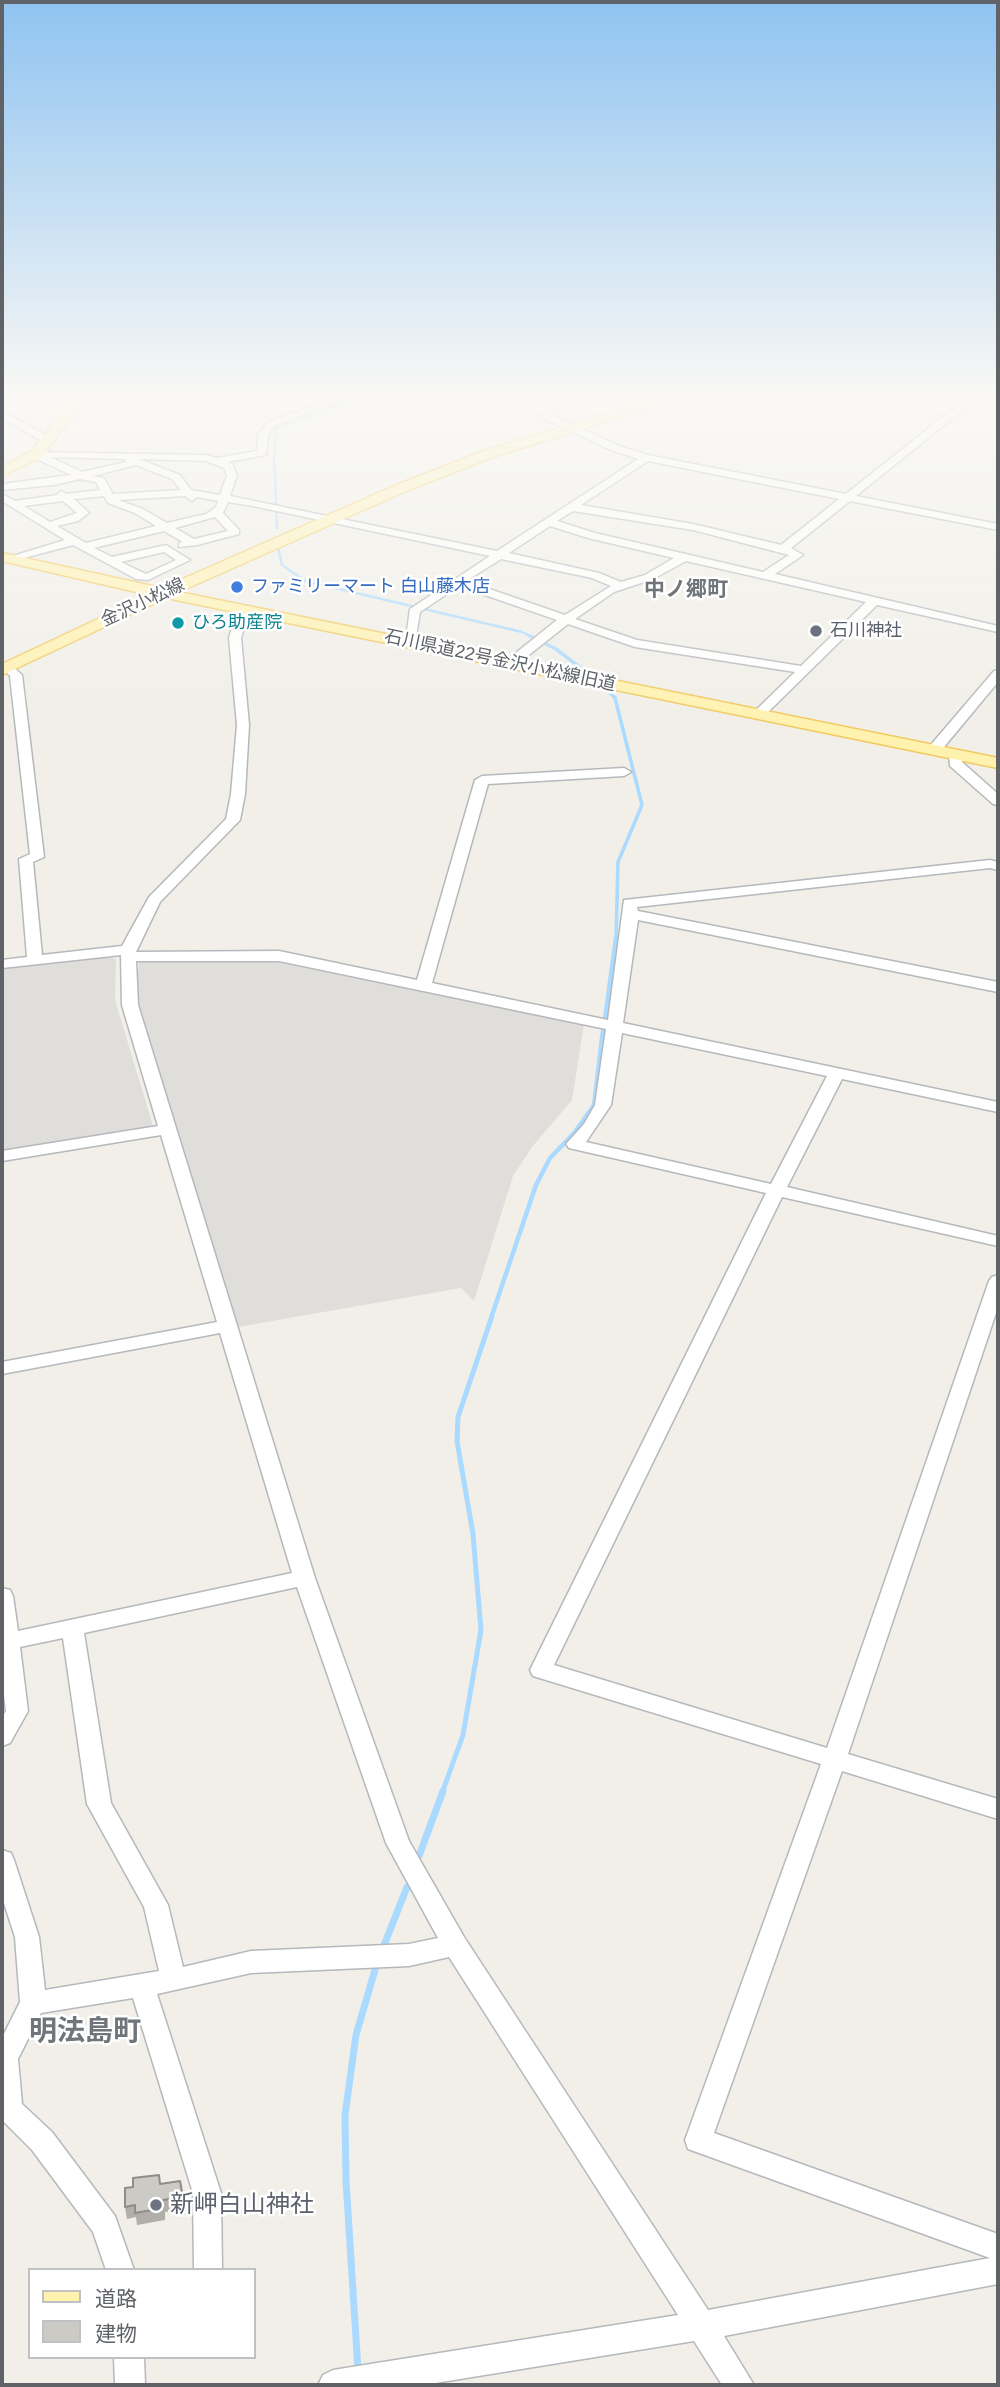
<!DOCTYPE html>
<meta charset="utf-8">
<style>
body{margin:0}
#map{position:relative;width:1000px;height:2387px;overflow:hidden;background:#f1efe8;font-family:Helvetica,"Noto Sans JP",sans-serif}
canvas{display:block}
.frame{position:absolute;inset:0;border:4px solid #5f6368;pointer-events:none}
.legend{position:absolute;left:28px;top:2268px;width:228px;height:91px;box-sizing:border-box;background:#fff;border:2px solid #bfc1c3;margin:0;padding:9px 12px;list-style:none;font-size:21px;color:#5f6368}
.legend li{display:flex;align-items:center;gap:14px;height:35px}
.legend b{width:35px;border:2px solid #bfc1c3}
</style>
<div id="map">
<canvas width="1000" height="2387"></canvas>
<div class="frame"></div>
<ul class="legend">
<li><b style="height:9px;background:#fff2af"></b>道路</li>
<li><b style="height:19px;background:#cccac5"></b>建物</li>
</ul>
</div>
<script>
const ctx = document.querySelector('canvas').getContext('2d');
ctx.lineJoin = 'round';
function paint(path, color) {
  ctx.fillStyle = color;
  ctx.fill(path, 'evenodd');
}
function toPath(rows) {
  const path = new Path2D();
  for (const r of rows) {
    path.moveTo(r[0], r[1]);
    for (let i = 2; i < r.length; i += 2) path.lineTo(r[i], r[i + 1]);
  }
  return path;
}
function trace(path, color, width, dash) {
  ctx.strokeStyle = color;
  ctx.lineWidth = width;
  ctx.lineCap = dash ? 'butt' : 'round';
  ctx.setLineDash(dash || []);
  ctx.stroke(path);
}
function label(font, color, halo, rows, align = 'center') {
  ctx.font = font + ' Helvetica,"Noto Sans JP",sans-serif';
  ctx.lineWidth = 5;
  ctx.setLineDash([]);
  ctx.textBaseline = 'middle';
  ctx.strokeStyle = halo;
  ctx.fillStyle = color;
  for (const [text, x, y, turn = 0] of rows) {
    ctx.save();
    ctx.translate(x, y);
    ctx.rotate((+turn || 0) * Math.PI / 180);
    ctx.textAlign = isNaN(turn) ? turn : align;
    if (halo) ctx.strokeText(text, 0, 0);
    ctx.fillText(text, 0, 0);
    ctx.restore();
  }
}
paint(toPath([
 [106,957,116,959,115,1000,153,1126,2,1153,2,968],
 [139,961,275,962,584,1025,572,1100,532,1147,513,1176,474,1301,461,1288,238,1327,136,996]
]), '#e0deda');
trace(toPath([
 [277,528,274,456,276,429,361,396],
 [278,547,282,565,305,581,522,632,534,638]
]), '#aadaff', 2.5);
trace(toPath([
 [530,636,556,649,586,672],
 [608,690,615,698,642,805,618,862,616,940]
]), '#aadaff', 3.5);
trace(toPath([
 [605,1019,616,938],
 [491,1318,536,1185,550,1158,575,1132,594,1105,603,1030]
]), '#aadaff', 4.5);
trace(toPath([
 [442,1793,463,1735,481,1630,473,1534,457,1441,458,1417,492,1316]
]), '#aadaff', 5);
trace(toPath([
 [419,1856,443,1791],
 [383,1948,407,1887],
 [358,2370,346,2181,345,2115,356,2035,377,1963]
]), '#aadaff', 7);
const minor = toPath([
 [338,396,352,396,275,426,268,435,266,455,227,462,232,464,237,475,230,496,497,551,638,459,611,450,543,418,541,416,551,403,549,396,559,396,561,403,552,415,619,446,648,455,846,494,969,396,980,396,856,496,998,524,998,530,850,501,791,548,803,555,775,574,998,626,998,632,877,605,763,717,759,718,755,717,755,711,795,672,635,647,568,624,515,666,507,666,507,660,557,620,459,586,420,612,415,642,405,645,410,609,490,556,253,506,228,502,223,513,239,530,239,534,197,545,179,547,179,543,183,542,164,531,94,548,112,557,166,545,190,560,148,580,136,579,73,545,9,562,3,559,65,540,2,501,2,494,15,501,57,495,61,491,67,494,100,490,96,482,80,479,54,485,2,490,2,484,71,475,39,460,33,456,33,452,207,455,216,458,257,451,258,434,269,422,338,396],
 [50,457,124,459,126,462,82,472,50,457],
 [139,459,206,461,224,468,227,475,220,495,191,490,180,475,139,459],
 [648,461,839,499,781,545,693,524,581,505,648,461],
 [136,465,172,479,181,490,113,494,104,478,93,476,136,465],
 [104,496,108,503,135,513,156,526,86,543,57,526,78,521,89,513,74,499,104,496],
 [185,496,192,501,197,497,218,501,216,507,206,514,167,523,143,509,118,500,185,496],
 [63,501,77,513,50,522,24,506,63,501],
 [573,511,693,530,789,555,763,572,595,533,557,521,573,511],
 [215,517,228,531,194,539,175,528,215,517],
 [550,526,588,538,674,558,645,575,621,582,599,573,509,553,550,526],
 [164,552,176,560,146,574,121,562,164,552],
 [501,559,592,578,611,586,565,615,466,581,501,559],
 [686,561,866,602,801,666,637,640,575,619,614,592,653,579,686,561],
 [2,411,53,439,54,441,45,443,2,418,2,411],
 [249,606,255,609,245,624,241,638,249,725,245,794,240,820,160,902,136,952,279,951,417,980,475,780,482,776,624,768,631,772,624,776,488,784,432,983,608,1020,624,900,990,860,998,862,998,870,990,868,637,907,638,911,998,982,998,992,638,920,623,1023,998,1102,998,1112,842,1079,787,1187,998,1236,998,1246,782,1197,554,1665,827,1748,989,1281,992,1277,998,1275,998,1307,848,1754,998,1799,998,1819,842,1771,714,2133,998,2234,998,2284,724,2336,754,2385,722,2385,694,2341,423,2385,318,2385,323,2375,333,2370,678,2315,449,1957,409,1966,251,1973,157,1994,221,2193,222,2270,194,2270,193,2193,133,1998,41,2013,18,2059,22,2104,52,2132,115,2216,134,2270,106,2270,93,2232,32,2150,2,2120,2,2038,20,2002,15,1937,2,1897,2,1850,11,1853,14,1860,39,1937,45,1990,159,1971,144,1907,87,1804,63,1638,20,1647,28,1711,10,1743,2,1746,2,1717,6,1711,2,1680,2,1588,10,1590,13,1596,18,1631,292,1573,220,1333,2,1374,2,1362,217,1322,161,1135,2,1161,2,1151,158,1126,122,1005,121,955,2,968,2,960,27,957,19,859,30,854,10,676,2,667,11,665,22,675,44,857,33,862,42,955,122,946,149,897,226,819,231,794,237,725,229,638,233,624,245,607,249,606],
 [136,961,279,961,606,1029,595,1105,584,1124,566,1144,569,1148,766,1193,530,1670,533,1676,821,1764,685,2140,688,2149,990,2258,708,2310,464,1937,409,1841,315,1578,138,1005,136,961],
 [622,1033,827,1076,771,1184,586,1142,611,1105,622,1033],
 [297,1587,386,1843,438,1938,409,1944,251,1951,183,1967,168,1905,111,1803,84,1633,297,1587],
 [998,670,998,682,939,753,929,753,929,747,994,671,998,670],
 [956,750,963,754,962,762,998,794,998,805,993,804,950,766,949,754,956,750],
 [114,2357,144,2357,145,2385,115,2385,114,2357]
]);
const major = toPath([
 [74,396,87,396,42,457,2,476,2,467,32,451,74,396],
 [665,396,685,396,493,457,404,492,179,592,998,758,998,768,166,598,2,675,2,664,149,595,2,561,2,553,162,588,394,486,483,451,665,396]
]);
trace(minor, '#b5b8bc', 3);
trace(major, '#f2c960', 3);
paint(minor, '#fff');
paint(major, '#fff2af');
paint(toPath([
 [180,2181,185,2209,165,2212,165,2220,137,2225,136,2217,127,2219,125,2207,133,2187]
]), '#afaea9');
const building = toPath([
 [159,2175,160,2184,180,2181,183,2197,163,2200,163,2208,135,2213,135,2205,125,2207,125,2188,133,2187,133,2178,159,2175]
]);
paint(building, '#cccac5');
trace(building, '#8f8d8a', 2);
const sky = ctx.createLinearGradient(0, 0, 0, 730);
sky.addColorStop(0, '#8fc3f1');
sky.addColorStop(0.54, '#f9f8f5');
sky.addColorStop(1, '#f9f8f500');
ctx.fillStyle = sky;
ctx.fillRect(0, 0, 1000, 730);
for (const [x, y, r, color] of [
 [237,587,7,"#3f7fe0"],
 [178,623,7,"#0f9aa8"],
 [816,631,7,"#6b7280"],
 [156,2205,7,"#6b7280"]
]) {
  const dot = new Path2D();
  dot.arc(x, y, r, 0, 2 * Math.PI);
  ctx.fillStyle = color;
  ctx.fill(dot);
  trace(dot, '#fff', 2.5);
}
label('18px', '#366cbe', '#fff', [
 ["ファミリーマート 白山藤木店",251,587]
], 'left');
label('18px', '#5f6368', '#fff', [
 ["金沢小松線",143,603,-25],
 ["石川県道22号金沢小松線旧道",500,661,12]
]);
label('18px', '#0d838f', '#fff', [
 ["ひろ助産院",192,623]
], 'left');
label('18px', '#5b616d', '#fff', [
 ["石川神社",830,631]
], 'left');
label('bold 21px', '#70757a', '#fff', [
 ["中ノ郷町",686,590]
]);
label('24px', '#5b616d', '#fff', [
 ["新岬白山神社",170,2205]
], 'left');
label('bold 28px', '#70757a', '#fff', [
 ["明法島町",85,2032]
]);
</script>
